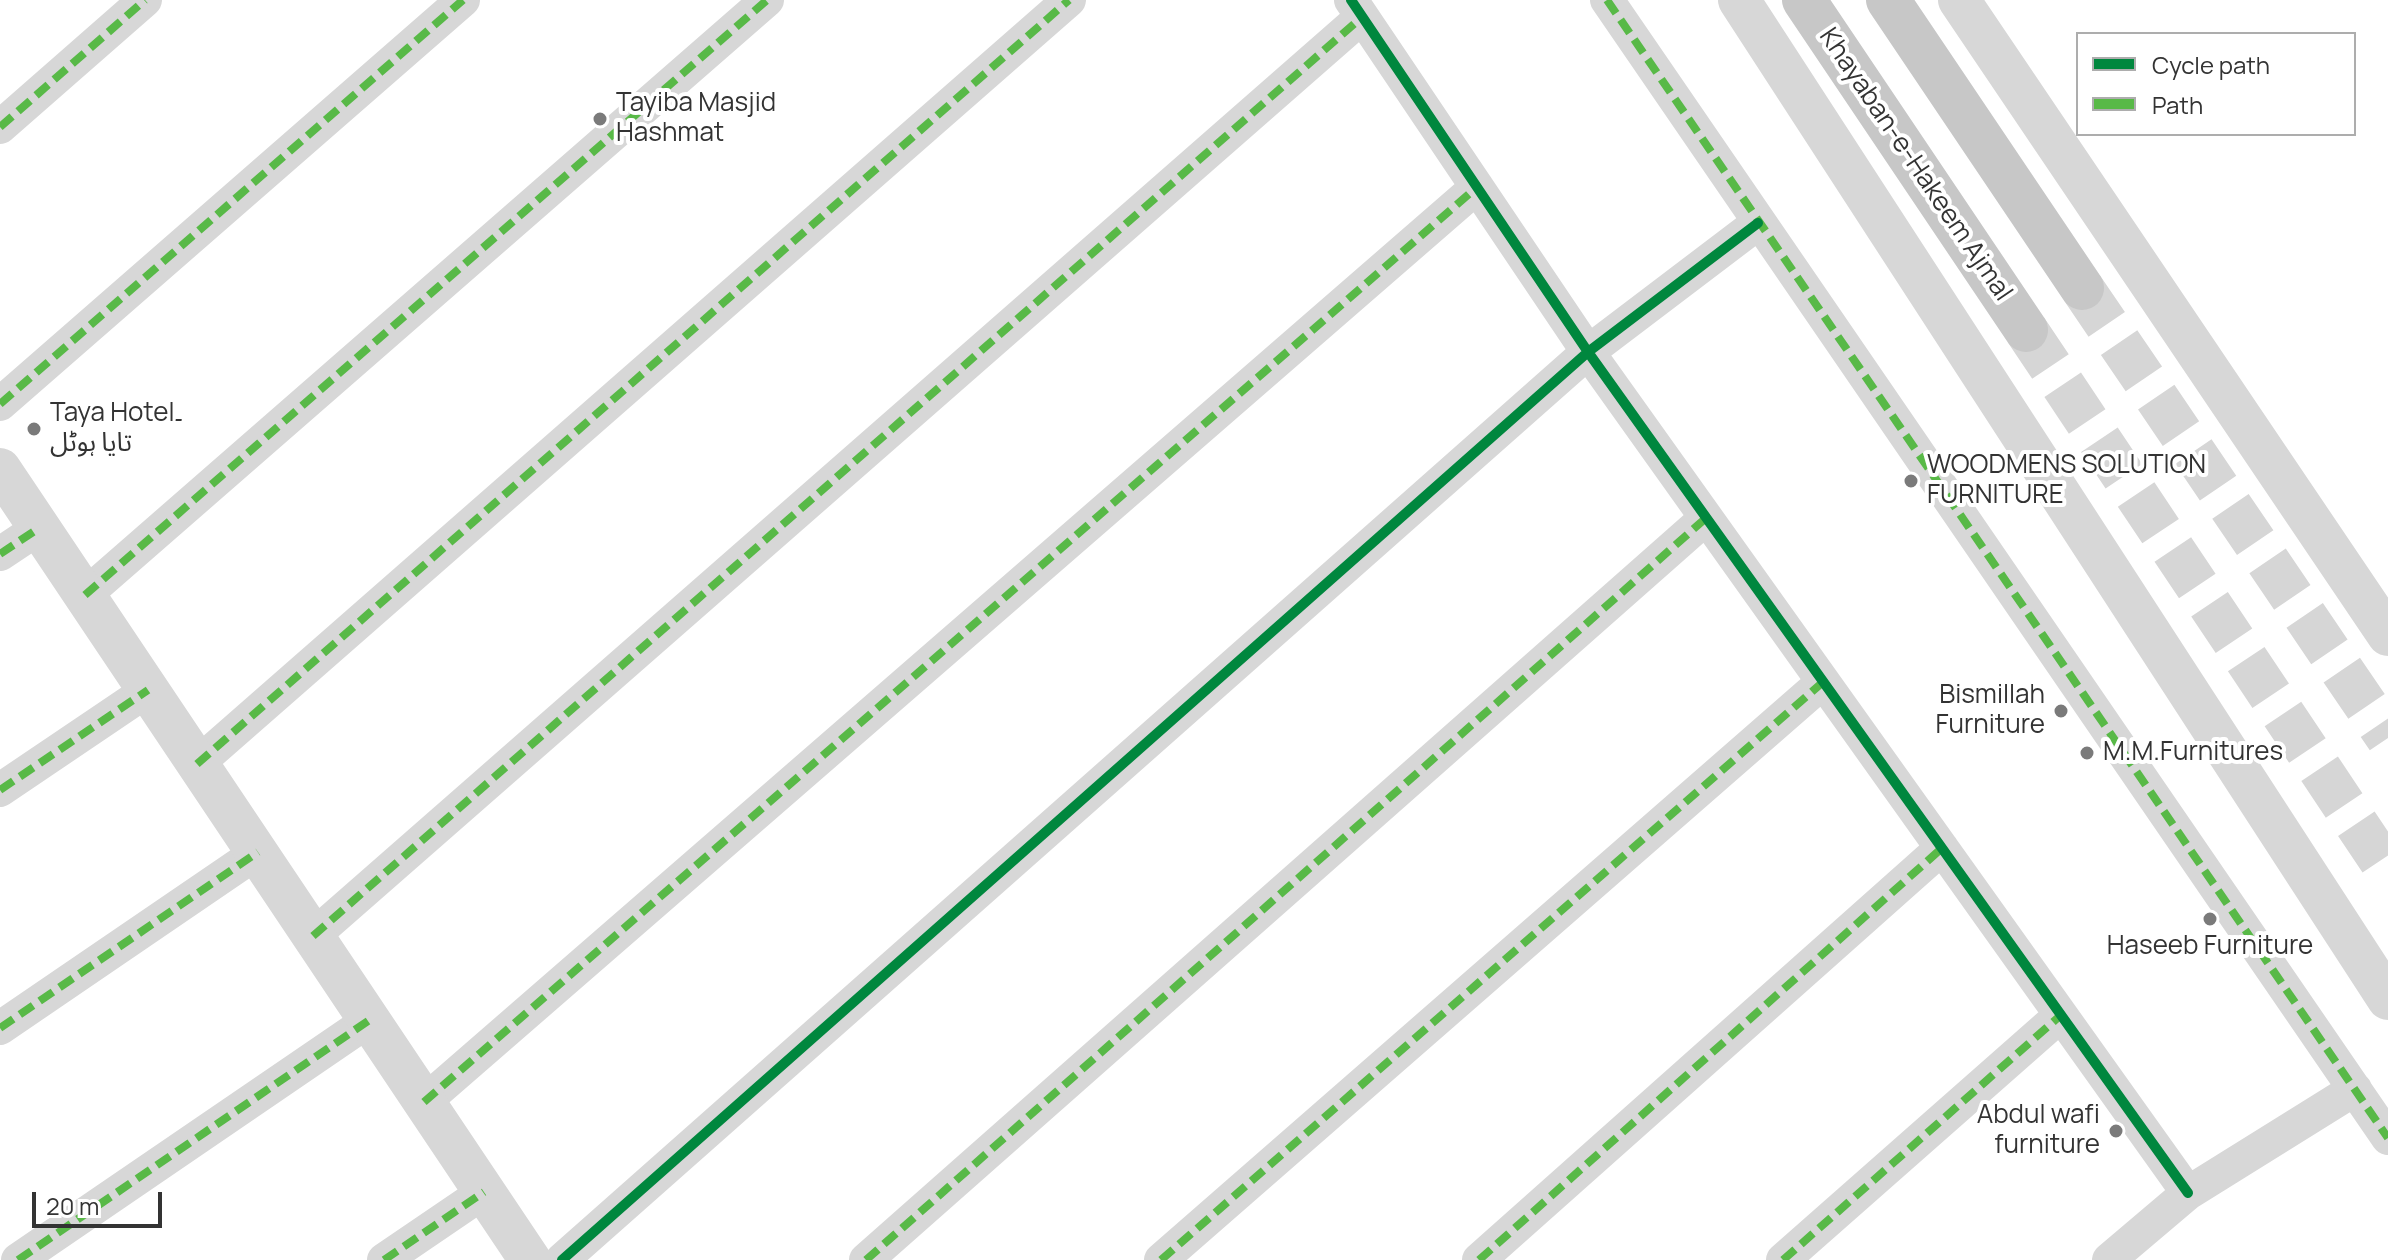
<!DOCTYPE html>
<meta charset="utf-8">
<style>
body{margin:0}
#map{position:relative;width:2388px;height:1260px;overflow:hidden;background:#fff;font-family:Manrope,sans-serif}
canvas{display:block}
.legend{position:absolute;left:2076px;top:32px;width:280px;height:104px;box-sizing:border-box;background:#fff;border:2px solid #adadad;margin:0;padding:10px 14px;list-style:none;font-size:24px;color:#333}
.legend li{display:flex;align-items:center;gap:16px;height:40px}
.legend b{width:40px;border:2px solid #adadad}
.scale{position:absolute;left:32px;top:1192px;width:130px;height:36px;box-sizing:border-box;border:4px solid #333;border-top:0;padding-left:10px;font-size:24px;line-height:28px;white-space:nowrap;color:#333;-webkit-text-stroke:6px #fff;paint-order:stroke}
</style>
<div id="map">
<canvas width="2388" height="1260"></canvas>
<ul class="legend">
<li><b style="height:10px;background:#00873e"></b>Cycle path</li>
<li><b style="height:10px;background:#58b947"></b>Path</li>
</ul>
<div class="scale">20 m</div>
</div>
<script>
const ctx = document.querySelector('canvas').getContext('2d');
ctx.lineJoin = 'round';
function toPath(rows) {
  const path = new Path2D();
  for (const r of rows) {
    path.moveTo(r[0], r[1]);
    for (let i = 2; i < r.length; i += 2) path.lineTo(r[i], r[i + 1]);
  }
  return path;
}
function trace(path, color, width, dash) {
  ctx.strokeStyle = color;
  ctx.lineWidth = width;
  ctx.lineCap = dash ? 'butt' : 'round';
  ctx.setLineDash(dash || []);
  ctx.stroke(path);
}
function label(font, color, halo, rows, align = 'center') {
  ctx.font = font + ' Manrope,"Noto Sans Arabic",sans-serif';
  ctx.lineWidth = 8;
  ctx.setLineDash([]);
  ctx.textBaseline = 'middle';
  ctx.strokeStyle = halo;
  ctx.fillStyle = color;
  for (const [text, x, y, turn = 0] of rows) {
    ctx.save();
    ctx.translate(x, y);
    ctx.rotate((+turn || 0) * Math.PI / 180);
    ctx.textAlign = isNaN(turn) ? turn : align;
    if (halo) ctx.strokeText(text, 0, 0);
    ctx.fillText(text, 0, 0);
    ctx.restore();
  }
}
trace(toPath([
 [2082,288,2388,738],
 [2026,330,2388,871]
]), '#d6d6d6', 44, [44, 22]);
trace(toPath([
 [1351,0,1588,352,2188,1193],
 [1607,0,2388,1138],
 [0,127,145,0],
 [0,404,463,0],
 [0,554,39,528],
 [85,595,767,0],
 [197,764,1069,0],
 [0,790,148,690],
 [313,936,1362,17],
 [0,1028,258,852],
 [424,1102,1477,187],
 [18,1260,368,1021],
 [384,1260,484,1192],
 [562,1260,1588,352,1758,223],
 [866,1260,1706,518],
 [1161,1260,1823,682],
 [1479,1260,1942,848],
 [1783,1260,2061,1015],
 [2109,1260,2188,1193,2355,1089]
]), '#d7d7d7', 34);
trace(toPath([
 [1739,0,2388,999],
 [1959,0,2388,635],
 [0,469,530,1260]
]), '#d7d7d7', 42);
trace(toPath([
 [1804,0,2026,330],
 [1888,0,2082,288]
]), '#c7c7c7', 44);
trace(toPath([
 [1607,0,2388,1138],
 [0,127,145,0],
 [0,404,463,0],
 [0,554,39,528],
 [85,595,767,0],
 [197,764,1069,0],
 [0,790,148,690],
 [313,936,1362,17],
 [0,1028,258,852],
 [424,1102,1477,187],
 [18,1260,368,1021],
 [384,1260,484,1192],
 [866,1260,1706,518],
 [1161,1260,1823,682],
 [1479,1260,1942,848],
 [1783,1260,2061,1015]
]), '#58b947', 8, [16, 8]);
trace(toPath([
 [1351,0,1588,352,2188,1193],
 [562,1260,1588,352,1758,223]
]), '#00873e', 10);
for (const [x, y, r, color] of [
 [600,119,8,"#7a7a7a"],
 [34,429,8,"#7a7a7a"],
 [1911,481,8,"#7a7a7a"],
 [2061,711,8,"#7a7a7a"],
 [2087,753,8,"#7a7a7a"],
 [2210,919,8,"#7a7a7a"],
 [2116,1131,8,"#7a7a7a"]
]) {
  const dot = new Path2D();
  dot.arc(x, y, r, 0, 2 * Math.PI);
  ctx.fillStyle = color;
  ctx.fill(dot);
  trace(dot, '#fff', 3);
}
label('26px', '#333', '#fff', [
 ["Tayiba Masjid",616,104],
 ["Hashmat",616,134],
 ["Taya Hotel۔",50,414],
 ["تایا ہوٹل",50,444],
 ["WOODMENS SOLUTION",1927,466],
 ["FURNITURE",1927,496],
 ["Bismillah",2045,696,"right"],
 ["Furniture",2045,726,"right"],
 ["M.M.Furnitures",2103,753],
 ["Haseeb Furniture",2210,947,"center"],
 ["Abdul wafi",2100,1116,"right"],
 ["furniture",2100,1146,"right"]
], 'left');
label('26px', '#333', '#fff', [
 ["Khayaban-e-Hakeem Ajmal",1915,165,56]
]);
</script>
